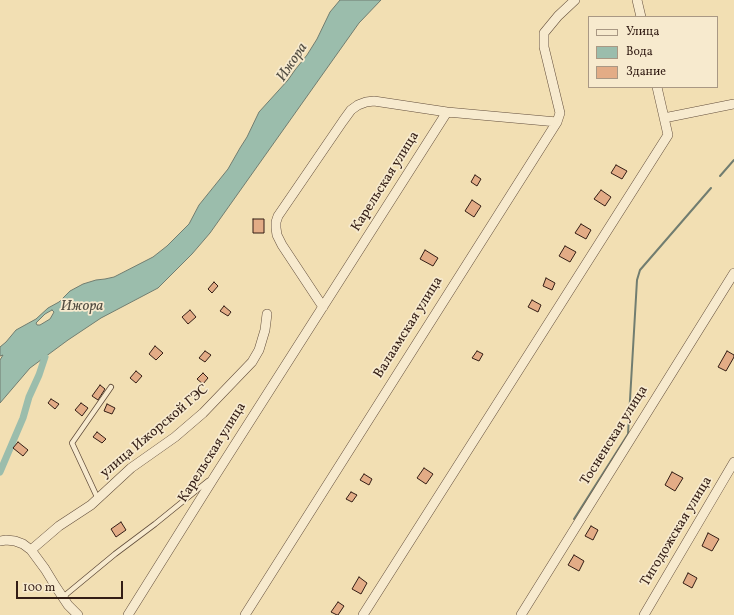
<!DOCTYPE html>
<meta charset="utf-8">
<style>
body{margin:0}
#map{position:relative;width:734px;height:615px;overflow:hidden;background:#f2dfb3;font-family:Vollkorn,serif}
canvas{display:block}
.legend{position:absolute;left:588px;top:16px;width:130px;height:72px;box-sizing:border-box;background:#f7eace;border:1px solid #a99884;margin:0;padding:5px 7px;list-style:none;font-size:12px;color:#331d15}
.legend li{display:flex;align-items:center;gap:8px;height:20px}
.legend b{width:20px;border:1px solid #a99884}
.scale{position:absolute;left:16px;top:581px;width:107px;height:18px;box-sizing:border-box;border:2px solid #331d15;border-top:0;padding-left:5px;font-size:12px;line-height:14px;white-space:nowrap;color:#331d15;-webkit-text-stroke:3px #f7eace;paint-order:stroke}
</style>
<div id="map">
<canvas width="734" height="615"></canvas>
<ul class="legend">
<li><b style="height:5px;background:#f7eace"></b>Улица</li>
<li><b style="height:11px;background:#9bbdac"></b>Вода</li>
<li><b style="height:11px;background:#e3ac86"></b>Здание</li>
</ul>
<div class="scale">100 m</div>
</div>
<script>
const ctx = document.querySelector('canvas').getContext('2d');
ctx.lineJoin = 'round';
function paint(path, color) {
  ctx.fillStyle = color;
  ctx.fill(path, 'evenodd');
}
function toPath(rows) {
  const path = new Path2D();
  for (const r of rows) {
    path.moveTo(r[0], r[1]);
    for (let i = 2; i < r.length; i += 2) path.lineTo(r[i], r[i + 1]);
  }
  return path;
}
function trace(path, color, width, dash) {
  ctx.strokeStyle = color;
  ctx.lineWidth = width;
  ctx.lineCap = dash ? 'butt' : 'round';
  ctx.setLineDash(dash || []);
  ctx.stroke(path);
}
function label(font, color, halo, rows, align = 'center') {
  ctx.font = font + ' Vollkorn,serif';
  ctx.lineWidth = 3.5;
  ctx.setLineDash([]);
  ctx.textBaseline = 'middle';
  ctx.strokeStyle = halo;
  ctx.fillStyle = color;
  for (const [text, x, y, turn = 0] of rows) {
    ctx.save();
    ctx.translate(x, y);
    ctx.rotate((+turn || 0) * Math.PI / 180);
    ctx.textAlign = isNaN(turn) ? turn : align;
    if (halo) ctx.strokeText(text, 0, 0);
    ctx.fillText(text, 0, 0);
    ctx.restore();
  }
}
const water = toPath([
 [340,0,381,0,359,23,210,233,192,254,158,288,101,318,68,340,30,368,0,403,0,360,3,355,0,356,0,347,6,342,16,330,36,319,48,308,59,302,70,291,83,284,96,280,105,279,114,277,153,257,167,246,189,224,199,205,228,169,240,148,247,137,259,112,288,80,295,70,307,55,317,39,330,12,340,0],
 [52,310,54,312,50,319,40,325,37,325,36,323,45,314,52,310]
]);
paint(water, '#9bbdac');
trace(water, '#717d70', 1);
trace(toPath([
 [720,176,734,160],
 [574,519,628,434,637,280,640,270,711,188]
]), '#717d70', 2);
trace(toPath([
 [0,472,23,418,29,397,39,375,45,357]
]), '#9bbdac', 7);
const building = toPath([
 [616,165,627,171,622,179,611,173,616,165],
 [475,175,481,179,477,186,471,182,475,175],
 [601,190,611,197,605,206,594,199,601,190],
 [472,200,481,206,474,217,465,211,472,200],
 [253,219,264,219,264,233,253,233,253,219],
 [581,224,591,230,586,239,575,233,581,224],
 [565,246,576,252,570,262,559,256,565,246],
 [425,250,438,258,433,266,420,259,425,250],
 [546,278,555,283,552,290,543,286,546,278],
 [214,282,218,286,212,293,208,289,214,282],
 [532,300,541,305,538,312,528,307,532,300],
 [224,306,231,312,228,316,220,311,224,306],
 [190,310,196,317,188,324,182,317,190,310],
 [155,346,163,353,156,360,149,354,155,346],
 [205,351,211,355,205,362,199,358,205,351],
 [477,351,483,354,479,361,472,358,477,351],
 [727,351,734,355,734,357,726,371,718,367,727,351],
 [136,371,142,376,136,383,130,378,136,371],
 [203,373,208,378,203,384,197,379,203,373],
 [100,385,105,389,98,400,92,396,100,385],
 [51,399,59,404,55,409,48,403,51,399],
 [81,403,88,408,82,416,75,410,81,403],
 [107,404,115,408,112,414,104,411,107,404],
 [97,432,106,439,102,443,93,437,97,432],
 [18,442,28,450,23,456,13,448,18,442],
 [424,468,433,474,426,484,417,478,424,468],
 [672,472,683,478,675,491,665,485,672,472],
 [364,474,372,479,369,485,360,480,364,474],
 [351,492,357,495,352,502,346,499,351,492],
 [121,522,126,530,116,537,111,529,121,522],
 [591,526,598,530,593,540,585,536,591,526],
 [708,533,719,539,712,551,702,546,708,533],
 [574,555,584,561,579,571,568,565,574,555],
 [688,573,697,578,692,588,683,583,688,573],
 [359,577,367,583,361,594,352,589,359,577],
 [338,602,344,606,338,615,337,615,331,612,338,602]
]);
paint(building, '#e3ac86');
trace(building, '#331d15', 1);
const lane = toPath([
 [98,499,72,443,111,387],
 [63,597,115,554,155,524,208,481]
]);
const street = toPath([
 [637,0,641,17],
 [664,118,734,104],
 [323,307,282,245,277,235,276,228,276,222,278,216,343,121,351,110,358,105,366,102,374,101,447,112,557,122],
 [0,541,6,540,15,541,23,544,31,550,45,569,56,587,68,605,78,615],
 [31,550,59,526,91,505,131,468,175,437,203,413,252,362,259,350,265,330,267,314],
 [128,615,215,476,447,112],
 [245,615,557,122,560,113,544,47,544,33,558,16,575,0],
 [363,615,668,135,657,87],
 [521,615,734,273],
 [644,615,734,462]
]);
trace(lane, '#634e3c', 6);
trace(street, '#634e3c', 10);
trace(lane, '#f7eace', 4.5);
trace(street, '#f7eace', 9);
label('14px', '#331d15', '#f7eace', [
 ["Карельская улица",386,182,-58],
 ["Валаамская улица",409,328,-58],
 ["улица Ижорской ГЭС",155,432,-40],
 ["Тосненская улица",615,436,-58],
 ["Карельская улица",213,453,-58],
 ["Тигодожская улица",677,532,-59]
]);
label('italic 15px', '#524d42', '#f7eace', [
 ["Ижора",293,63,-56],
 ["Ижора",82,307]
]);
</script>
